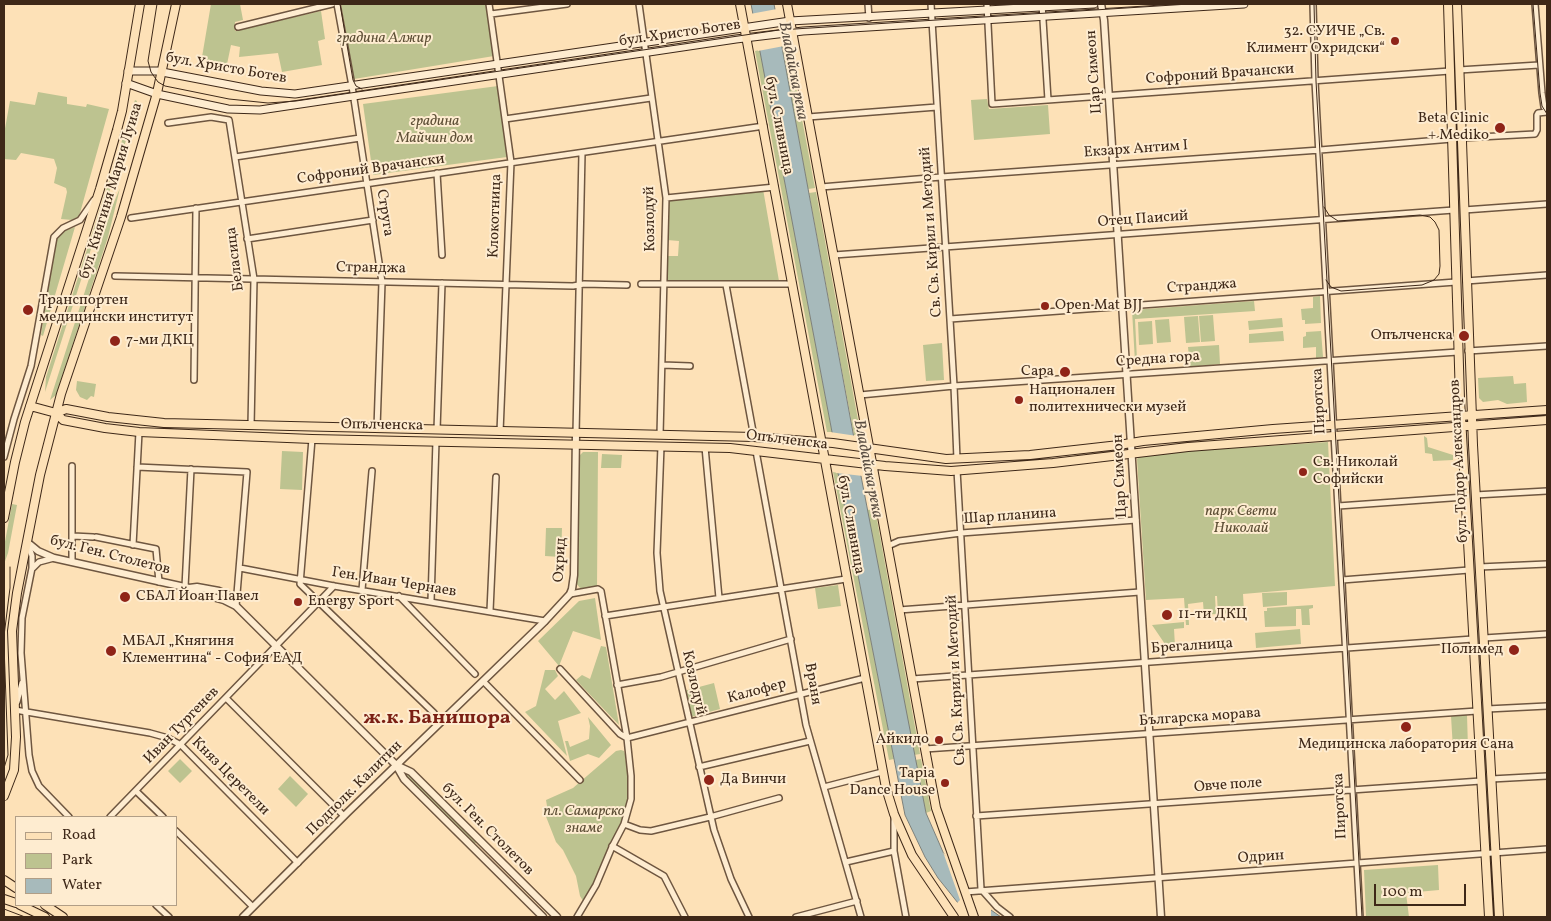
<!DOCTYPE html>
<meta charset="utf-8">
<style>
body{margin:0}
#map{position:relative;width:1551px;height:921px;overflow:hidden;background:#fde1b7;font-family:Vollkorn,serif}
canvas{display:block}
.frame{position:absolute;inset:0;border:5px solid #3e2818;pointer-events:none}
.legend{position:absolute;left:15px;top:816px;width:162px;height:90px;box-sizing:border-box;background:#feecd0;border:1px solid #b19e86;margin:0;padding:6px 9px;list-style:none;font-size:15px;color:#3e2818}
.legend li{display:flex;align-items:center;gap:10px;height:25px}
.legend b{width:25px;border:1px solid #b19e86}
.scale{position:absolute;left:1374px;top:884px;width:92px;height:22px;box-sizing:border-box;border:2px solid #3e2818;border-top:0;padding-left:6px;font-size:15px;line-height:18px;white-space:nowrap;color:#3e2818;-webkit-text-stroke:4px #feecd0;paint-order:stroke}
</style>
<div id="map">
<canvas width="1551" height="921"></canvas>
<div class="frame"></div>
<ul class="legend">
<li><b style="height:6px;background:#fde1b7"></b>Road</li>
<li><b style="height:14px;background:#bdc390"></b>Park</li>
<li><b style="height:14px;background:#a7babb"></b>Water</li>
</ul>
<div class="scale">100 m</div>
</div>
<script>
const ctx = document.querySelector('canvas').getContext('2d');
ctx.lineJoin = 'round';
function paint(path, color) {
  ctx.fillStyle = color;
  ctx.fill(path, 'evenodd');
}
function toPath(rows) {
  const path = new Path2D();
  for (const r of rows) {
    path.moveTo(r[0], r[1]);
    for (let i = 2; i < r.length; i += 2) path.lineTo(r[i], r[i + 1]);
  }
  return path;
}
function trace(path, color, width, dash) {
  ctx.strokeStyle = color;
  ctx.lineWidth = width;
  ctx.lineCap = dash ? 'butt' : 'round';
  ctx.setLineDash(dash || []);
  ctx.stroke(path);
}
function label(font, color, halo, rows, align = 'center') {
  ctx.font = font + ' Vollkorn,serif';
  ctx.lineWidth = 4;
  ctx.setLineDash([]);
  ctx.textBaseline = 'middle';
  ctx.strokeStyle = halo;
  ctx.fillStyle = color;
  for (const [text, x, y, turn = 0] of rows) {
    ctx.save();
    ctx.translate(x, y);
    ctx.rotate((+turn || 0) * Math.PI / 180);
    ctx.textAlign = isNaN(turn) ? turn : align;
    if (halo) ctx.strokeText(text, 0, 0);
    ctx.fillText(text, 0, 0);
    ctx.restore();
  }
}
paint(toPath([
 [211,4,240,4,243,20,235,22,235,31,321,11,325,39,318,41,322,65,282,72,278,53,239,57,240,47,231,45,226,69,214,65,202,57],
 [341,4,486,4,494,56,354,79],
 [788,45,815,188,808,189,782,46],
 [760,50,832,432,827,432,755,51],
 [498,86,507,157,373,175,363,104],
 [38,92,67,97,67,104,86,107,87,104,109,109,80,213,78,217,72,220,61,219,67,192,66,188,54,183,57,168,54,159,21,153,16,160,4,159,4,134,10,101,35,105],
 [987,99,989,109,1048,105,1050,134,974,140,971,100],
 [135,100,137,101,128,134,45,392,46,377],
 [120,188,108,237,56,395,50,400,112,207],
 [763,189,779,281,666,280,666,256,678,256,679,241,667,240,667,198],
 [816,192,861,436,854,435,809,193],
 [75,227,43,336,41,335,56,240,59,235,64,231],
 [1320,296,1321,323,1305,324,1305,320,1302,320,1301,309,1313,308,1313,297],
 [1254,301,1255,311,1135,319,1137,360,1135,362,1132,310],
 [1213,315,1215,341,1201,342,1199,316],
 [1198,316,1200,342,1186,343,1184,317],
 [1282,318,1283,327,1249,330,1248,321],
 [1169,319,1171,342,1157,343,1155,320],
 [1152,321,1153,344,1139,345,1138,322],
 [1283,331,1284,341,1249,343,1249,334],
 [1321,331,1323,357,1316,358,1316,347,1303,348,1303,337,1306,336,1306,332],
 [942,343,944,380,926,381,923,345],
 [1219,345,1220,364,1190,367,1188,347],
 [1513,376,1514,384,1526,383,1527,402,1507,404,1498,400,1483,402,1479,398,1478,378],
 [77,381,96,384,94,397,91,396,87,400,80,397,76,390],
 [1424,436,1427,438,1428,447,1453,455,1453,460,1433,461,1432,454,1425,453],
 [1328,442,1335,586,1243,594,1244,612,1218,614,1217,596,1215,596,1216,614,1204,615,1203,602,1188,604,1189,625,1186,625,1184,598,1146,600,1137,459,1142,454],
 [282,451,303,452,302,490,280,489],
 [583,452,598,452,597,588,586,589,580,588,576,583,577,458],
 [602,454,622,455,621,468,601,468],
 [833,472,838,473,894,759,889,760],
 [12,504,17,505,8,553,4,564,4,547],
 [875,509,920,754,914,755,867,510],
 [546,528,562,528,561,557,545,556],
 [838,585,841,606,818,609,815,588],
 [1287,592,1287,605,1263,607,1262,593],
 [595,598,601,640,573,631,559,666,538,641,579,601],
 [1313,605,1313,608,1309,609,1310,625,1302,625,1301,609,1296,609,1296,626,1265,627,1264,611,1267,611,1267,608],
 [1184,622,1184,628,1174,629,1175,646,1167,647,1152,625],
 [1300,629,1301,644,1256,648,1255,633],
 [601,646,606,647,619,725,576,680,582,675,590,679],
 [545,670,555,670,558,676,545,689,555,700,564,691,581,713,558,721,567,756,525,712,536,706],
 [714,683,720,709,691,717,684,691],
 [1467,715,1468,748,1453,749,1451,716],
 [588,717,611,745,599,758,588,754,570,761,565,741,568,741,570,747,589,739,590,726],
 [621,750,624,751,625,754,628,779,627,805,623,819,585,904,580,896,576,876,563,850,556,842,543,809,547,806,546,800,573,788,616,751],
 [180,759,192,771,180,783,168,771],
 [921,759,931,811,926,813,915,760],
 [407,774,410,775,475,840,476,843,472,843,406,778],
 [290,776,308,794,296,807,278,789],
 [1438,865,1439,890,1406,893,1409,917,1366,917,1364,870]
]), '#bdc390');
const water = toPath([
 [751,4,774,4,861,476,926,813,943,852,953,870,991,910,1001,917,976,917,958,903,938,878,925,857,905,815,838,473,832,432,751,4]
]);
paint(water, '#a7babb');
trace(water, '#7d807a', 1);
paint(toPath([
 [777,9,784,46,758,51,750,14],
 [830,432,857,436,863,476,836,473],
 [943,852,967,883,991,907,991,917,972,917,956,904,960,900]
]), '#fde1b7');
const minor = toPath([
 [337,4,352,86,382,282,377,428],
 [489,4,511,162,500,432],
 [639,4,666,198,660,435],
 [868,4,869,18],
 [931,4,954,386,957,459],
 [987,4,992,104,1450,71],
 [1042,4,1048,100],
 [1313,4,1315,81,1360,917],
 [1535,4,1542,93,1544,107,1547,111],
 [491,14,567,4],
 [238,27,332,4],
 [1459,70,1539,65],
 [808,117,937,107],
 [505,119,651,98],
 [168,123,211,117,229,120,254,279,251,426],
 [1461,138,1535,134,1537,130,1537,115,1538,113,1547,112],
 [235,157,360,138],
 [437,173,442,255],
 [821,187,941,177,1320,150,1452,139],
 [666,198,775,187],
 [1464,210,1547,204],
 [131,218,764,126],
 [247,239,373,220],
 [834,255,1454,210],
 [115,276,573,286,584,284,627,285],
 [1466,281,1547,275],
 [641,284,793,284],
 [726,285,754,437],
 [950,319,1456,282],
 [1468,351,1547,346],
 [662,365,690,366],
 [194,380,196,208],
 [860,395,954,386,1458,352],
 [437,430,442,283],
 [576,434,582,153],
 [312,439,300,584,434,713],
 [661,446,657,553,660,591,714,830,731,879,749,917],
 [705,447,719,598],
 [756,451,806,725,861,917],
 [4,457,14,419,31,366,54,237,63,228,80,220,94,200],
 [137,467,247,472,236,606],
 [957,470,981,889],
 [1475,495,1547,491],
 [1338,506,1465,497],
 [73,536,93,537],
 [96,537,156,549,159,582],
 [28,544,32,556,32,568,22,618,21,653,29,755,32,771,39,786,69,817],
 [133,545,139,432],
 [888,546,899,541,961,533,1136,520],
 [72,562,72,466],
 [1479,567,1547,564],
 [33,568,39,562,54,558],
 [240,568,334,586,545,621],
 [1342,580,1469,570],
 [185,587,191,469],
 [362,590,372,471],
 [570,594,598,589,601,591,627,738,631,776,631,799,624,824,612,847,596,885,577,917],
 [399,596,475,674],
 [431,601,436,441],
 [899,610,1140,592],
 [490,611,496,477],
 [605,616,846,579],
 [1484,638,1547,634],
 [560,669,620,734,627,738,865,678],
 [912,679,1473,639],
 [483,681,580,780],
 [617,685,661,677,791,639],
 [226,698,344,816],
 [17,702,22,683],
 [1487,709,1547,706],
 [15,710,150,733,168,738,181,745,298,863],
 [925,749,1477,711],
 [699,767,810,741],
 [1491,779,1547,776],
 [824,787,882,772],
 [136,791,163,817],
 [976,816,1481,781],
 [110,817,334,586],
 [894,819,894,851,906,917],
 [624,824,640,830,651,831,710,817,779,798],
 [176,831,253,907],
 [612,846,664,876,685,917],
 [846,862,894,851],
 [981,889,997,907,1010,917],
 [965,892,1547,849],
 [156,905,169,917],
 [796,917,857,901]
]);
const tertiary = toPath([
 [1101,4,1104,20,1161,917],
 [27,542,38,551,54,558,189,588,197,593,224,600,236,606,396,765,404,779,543,917],
 [189,588,197,587,219,591,228,595,232,599,236,606],
 [396,765,411,772,557,917],
 [243,917,348,812,545,621,570,594,572,589,574,575,576,434]
]);
const secondary = toPath([
 [128,71,157,71,261,91,295,94,790,21,1094,4],
 [126,83,157,94,228,109,260,110,736,39,803,31,1244,4]
]);
const primary = toPath([
 [740,4,886,788,894,814,912,855,954,917],
 [787,4,936,808,974,917],
 [1448,4,1460,399,1489,917],
 [1457,4,1473,445,1499,917],
 [30,406,56,413,66,409,108,417,164,423,754,437,833,443,946,459,1030,455,1119,445,1143,441,1273,429,1547,410],
 [56,413,63,420,105,428,139,432,312,439,730,448,885,466,951,471,1053,463,1188,447,1547,420],
 [4,518,15,462,25,422,100,189,117,130,122,111,140,4],
 [4,796,14,770,16,737,12,631,17,593,40,475,61,394,121,217,157,93,176,4],
 [4,880,16,888],
 [4,899,16,903],
 [20,905,45,917],
 [45,905,63,917]
]);
trace(minor, '#6e5640', 8);
trace(tertiary, '#6e5640', 9);
trace(secondary, '#3e2818', 9);
trace(primary, '#3e2818', 10);
trace(minor, '#feecd0', 5);
trace(tertiary, '#feecd0', 6);
trace(secondary, '#feecd0', 7);
trace(primary, '#fde1b7', 8);
trace(toPath([
 [157,4,148,61,151,72,158,82,165,86,175,88,229,99,268,103,296,101,779,30,1189,4],
 [340,4,353,80,356,86,362,89],
 [1314,4,1316,81,1362,917],
 [1533,4,1540,93,1542,106,1547,114],
 [1324,207,1329,215,1338,221,1420,215,1430,217,1435,222,1439,230,1440,266,1439,274,1434,280,1422,285,1341,291,1331,287,1326,280],
 [4,636,10,588,10,567],
 [4,645,8,755,4,768],
 [4,909,25,917]
]), '#3e2818', 1);
for (const [x, y, r, color] of [
 [1395,41,5,"#8f2418"],
 [1500,128,6,"#8f2418"],
 [1045,306,5,"#8f2418"],
 [28,310,6,"#8f2418"],
 [1464,336,6,"#8f2418"],
 [115,341,6,"#8f2418"],
 [1065,372,6,"#8f2418"],
 [1019,400,5,"#8f2418"],
 [1303,472,5,"#8f2418"],
 [125,597,6,"#8f2418"],
 [298,602,5,"#8f2418"],
 [1167,615,6,"#8f2418"],
 [1514,650,6,"#8f2418"],
 [111,651,6,"#8f2418"],
 [1406,727,6,"#8f2418"],
 [939,740,5,"#8f2418"],
 [709,780,6,"#8f2418"],
 [945,783,5,"#8f2418"]
]) {
  const dot = new Path2D();
  dot.arc(x, y, r, 0, 2 * Math.PI);
  ctx.fillStyle = color;
  ctx.fill(dot);
  trace(dot, '#feecd0', 2);
}
label('15px', '#3e2818', '#feecd0', [
 ["32. СУИЧЕ „Св.",1385,32,"right"],
 ["Климент Охридски“",1385,49,"right"],
 ["Beta Clinic",1489,119,"right"],
 ["+ Mediko",1489,136,"right"],
 ["Транспортен",39,301],
 ["медицински институт",39,318],
 ["Open Mat BJJ",1055,306],
 ["Опълченска",1453,336,"right"],
 ["7-ми ДКЦ",126,341],
 ["Сара",1054,372,"right"],
 ["Национален",1029,391],
 ["политехнически музей",1029,408],
 ["Св. Николай",1313,463],
 ["Софийски",1313,480],
 ["СБАЛ Йоан Павел",136,597],
 ["Energy Sport",308,602],
 ["11-ти ДКЦ",1178,615],
 ["МБАЛ „Княгиня",122,642],
 ["Клементина“ - София ЕАД",122,659],
 ["Полимед",1503,650,"right"],
 ["Айкидо",929,740,"right"],
 ["Медицинска лаборатория Сана",1406,745,"center"],
 ["Tapia",935,774,"right"],
 ["Dance House",935,791,"right"],
 ["Да Винчи",720,780]
], 'left');
label('15px', '#3e2818', '#feecd0', [
 ["бул. Христо Ботев",680,34,-8],
 ["бул. Христо Ботев",226,69,10],
 ["Цар Симеон",1095,72,-94],
 ["Софроний Врачански",1220,75,-4],
 ["бул. Сливница",778,126,79],
 ["Екзарх Антим I",1136,150,-4],
 ["Софроний Врачански",371,170,-8],
 ["бул. Княгиня Мария Луиза",112,191,-73],
 ["Струга",384,213,81],
 ["Клокотница",496,216,-88],
 ["Козлодуй",651,219,-91],
 ["Отец Паисий",1143,220,-4],
 ["Св. Св. Кирил и Методий",932,232,-94],
 ["Беласица",236,259,-97],
 ["Странджа",371,269,1],
 ["Странджа",1202,287,-4],
 ["Средна гора",1158,360,-4],
 ["Пиротска",1320,401,-93],
 ["Опълченска",382,426,1],
 ["Опълченска",787,441,7],
 ["бул. Тодор Александров",1460,461,-93],
 ["Цар Симеон",1121,476,-93],
 ["Шар планина",1010,517,-4],
 ["бул. Сливница",850,525,80],
 ["бул. Ген. Столетов",110,556,14],
 ["Охрид",561,560,-87],
 ["Ген. Иван Чернаев",394,583,9],
 ["Брегалница",1192,647,-4],
 ["Св. Св. Кирил и Методий",957,680,-93],
 ["Козлодуй",693,683,77],
 ["Враня",812,684,80],
 ["Калофер",757,692,-15],
 ["Българска морава",1200,718,-4],
 ["Иван Тургенев",182,726,-46],
 ["Княз Церетели",230,777,45],
 ["Овче поле",1228,786,-4],
 ["Подполк. Калитин",355,789,-45],
 ["Пиротска",1341,806,-93],
 ["бул. Ген. Столетов",487,830,45],
 ["Одрин",1261,858,-4]
]);
label('italic 15px', '#5e4f36', '#feecd0', [
 ["градина Алжир",384,39],
 ["градина",435,122],
 ["Майчин дом",435,139],
 ["парк Свети",1241,512],
 ["Николай",1241,529],
 ["пл. Самарско",584,812],
 ["знаме",584,829]
]);
label('italic 16px', '#584c41', '#feecd0', [
 ["Владайска река",792,71,79],
 ["Владайска река",867,469,79]
]);
label('bold 20px', '#7a1f14', '#feecd0', [
 ["ж.к. Банишора",437,719]
]);
</script>
